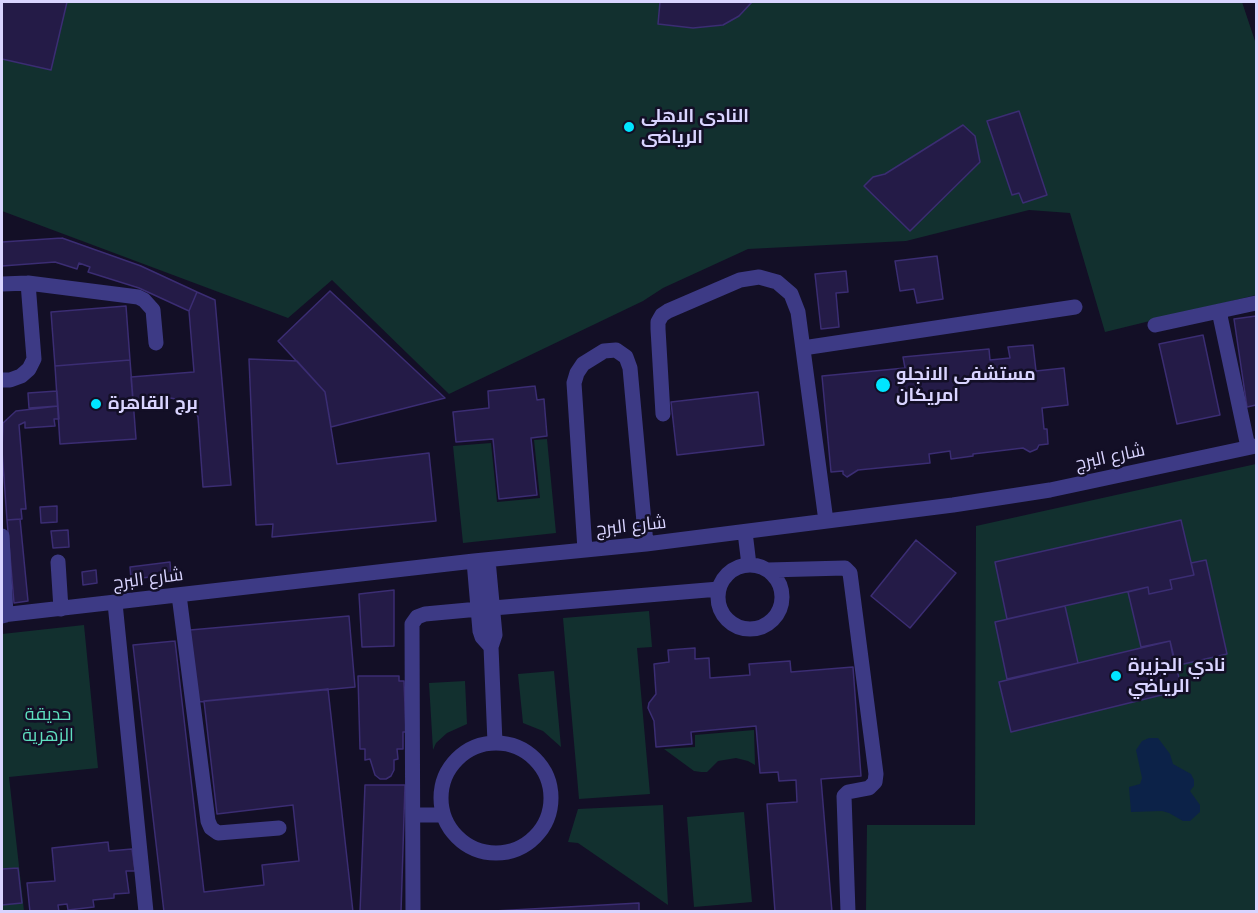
<!DOCTYPE html>
<meta charset="utf-8">
<style>
body{margin:0}
#map{position:relative;width:1258px;height:913px;overflow:hidden;background:#130f26;font-family:Quicksand,sans-serif}
canvas{display:block}
.frame{position:absolute;inset:0;border:3px solid #d9d4ff;pointer-events:none}
</style>
<div id="map">
<canvas width="1258" height="913"></canvas>
<div class="frame"></div>
</div>
<script>
const ctx = document.querySelector('canvas').getContext('2d');
ctx.lineJoin = 'round';
function paint(path, color) {
  ctx.fillStyle = color;
  ctx.fill(path, 'evenodd');
}
function toPath(rows) {
  const path = new Path2D();
  for (const r of rows) {
    if (r.length === 3) {
      path.moveTo(r[0] + r[2], r[1]);
      path.arc(r[0], r[1], r[2], 0, 2 * Math.PI);
      continue;
    }
    path.moveTo(r[0], r[1]);
    for (let i = 2; i < r.length; i += 2) path.lineTo(r[i], r[i + 1]);
  }
  return path;
}
function trace(path, color, width, dash) {
  ctx.strokeStyle = color;
  ctx.lineWidth = width;
  ctx.lineCap = dash ? 'butt' : 'round';
  ctx.setLineDash(dash || []);
  ctx.stroke(path);
}
function label(font, color, halo, rows, align = 'center') {
  ctx.font = font + ' Quicksand,Cairo,sans-serif';
  ctx.lineWidth = 5;
  ctx.setLineDash([]);
  ctx.textBaseline = 'middle';
  ctx.strokeStyle = halo;
  ctx.fillStyle = color;
  for (const [text, x, y, turn = 0] of rows) {
    ctx.save();
    ctx.translate(x, y);
    ctx.rotate((+turn || 0) * Math.PI / 180);
    ctx.textAlign = isNaN(turn) ? turn : align;
    if (halo) ctx.strokeText(text, 0, 0);
    ctx.fillText(text, 0, 0);
    ctx.restore();
  }
}
paint(toPath([
 [2,2,1242,2,1256,44,1256,295,1105,332,1070,213,1029,210,906,241,748,249,663,288,643,301,449,394,332,280,288,318,2,211],
 [547,439,556,533,463,543,453,446,491,443,497,502,540,498,534,440],
 [1256,464,1256,911,866,912,867,825,975,825,976,526],
 [649,611,652,647,637,648,650,794,579,799,563,618],
 [84,625,98,768,9,777,24,911,2,911,2,634],
 [554,671,561,747,543,731,523,723,518,674],
 [465,681,467,724,447,733,436,743,433,750,429,683],
 [754,730,755,765,748,761,736,758,718,761,707,772,701,772,694,771,664,749,695,747,695,735],
 [663,805,668,905,578,843,568,842,578,809],
 [744,812,752,902,694,907,687,817]
]), '#12302f');
paint(toPath([
 [1149,738,1158,738,1170,754,1173,764,1191,774,1194,780,1194,786,1190,791,1200,805,1200,812,1190,821,1183,821,1169,813,1162,811,1131,812,1129,787,1140,784,1142,778,1136,750,1142,741]
]), '#0c2248');
const building = toPath([
 [2,2,67,2,51,70,2,59,2,2],
 [660,2,752,2,739,16,723,25,693,28,658,24,660,2],
 [1019,111,1047,195,1023,203,1019,193,1012,195,987,121,1019,111],
 [963,125,975,136,980,162,910,231,864,186,873,177,885,174,963,125],
 [62,238,141,266,197,292,189,311,139,288,88,272,90,267,79,263,77,269,55,262,2,266,2,242,62,238],
 [937,256,943,299,917,303,914,289,900,291,895,261,937,256],
 [846,271,848,292,836,293,839,327,821,329,815,274,846,271],
 [330,291,445,398,331,427,325,392,278,341,330,291],
 [197,292,215,300,231,485,203,487,198,417,192,405,182,400,170,398,133,402,131,377,194,372,189,311,197,292],
 [126,306,130,360,55,366,51,312,126,306],
 [1256,316,1256,405,1247,407,1234,319,1256,316],
 [1203,335,1220,415,1177,424,1159,344,1203,335],
 [1033,345,1036,371,1064,368,1068,405,1042,408,1044,429,1047,429,1048,444,1039,445,1037,449,1030,452,1023,448,973,454,973,456,951,459,950,451,929,454,930,463,858,470,847,477,843,474,843,471,831,472,822,376,905,368,903,357,989,349,990,360,1010,358,1008,347,1033,345],
 [249,359,297,361,325,392,337,464,429,453,436,521,272,537,273,524,256,525,249,359],
 [130,360,136,439,60,444,55,366,130,360],
 [535,386,537,400,544,399,547,436,531,438,537,495,499,499,493,439,456,442,453,412,489,408,488,391,535,386],
 [57,391,58,406,29,408,28,393,57,391],
 [758,392,764,445,677,455,671,402,758,392],
 [58,406,59,419,54,419,55,426,25,428,25,422,19,425,26,509,21,509,22,519,7,520,2,451,3,423,16,411,58,406],
 [57,506,57,522,41,523,40,507,57,506],
 [20,519,28,601,14,603,7,520,20,519],
 [1181,520,1194,575,1170,580,1172,589,1149,594,1148,587,1007,619,995,562,1181,520],
 [68,530,69,547,53,548,51,531,68,530],
 [916,540,956,573,910,628,871,596,916,540],
 [1206,560,1227,654,1175,666,1170,641,1141,647,1128,592,1148,587,1149,594,1172,589,1170,580,1194,575,1191,563,1206,560],
 [170,562,171,575,131,579,130,567,170,562],
 [96,570,97,583,83,585,82,572,96,570],
 [394,590,394,646,362,647,359,594,394,590],
 [1065,606,1078,663,1007,679,995,622,1065,606],
 [349,616,355,687,196,702,190,630,349,616],
 [175,641,204,892,264,885,262,865,299,861,293,805,217,814,204,701,328,689,353,912,164,912,133,645,175,641],
 [1170,641,1182,690,1011,732,999,682,1170,641],
 [695,648,695,659,709,658,710,678,750,675,749,664,790,661,791,672,853,667,861,776,821,779,832,912,775,912,767,804,797,802,796,780,779,781,778,772,760,773,756,726,691,732,692,744,656,747,654,721,648,708,649,703,656,694,654,664,669,662,668,650,695,648],
 [358,676,399,676,399,681,404,681,406,732,403,732,403,749,397,749,398,759,394,760,394,770,391,776,386,779,380,779,375,775,370,759,365,760,365,749,360,749,358,676],
 [365,785,405,785,401,912,360,912,365,785],
 [108,842,109,851,132,849,135,871,126,871,129,893,114,894,114,898,93,900,94,907,68,910,67,904,58,905,59,912,30,912,27,883,55,881,52,848,108,842],
 [18,868,22,903,2,905,2,869,18,868],
 [639,903,639,912,476,912,639,903]
]);
paint(building, '#241b47');
trace(building, '#3b2d73', 1.5);
trace(toPath([
 [2,284,28,283,138,297,144,300,153,310,156,343],
 [1219,311,1248,447],
 [1155,325,1256,303],
 [803,348,1075,307],
 [2,380,10,380,21,376,29,369,34,359,28,283],
 [663,414,658,329,658,322,662,315,668,311,740,280,759,277,777,282,791,294,798,312,826,521],
 [745,532,749,565],
 [2,536,6,615,2,616],
 [585,550,574,383,577,373,583,364,604,351,616,350,626,357,630,368,646,544],
 [488,560,495,635,491,647,495,743],
 [474,561,480,631,482,637,491,647],
 [58,562,61,609],
 [750,597,32],
 [768,570,845,568,850,573,876,774,875,782,869,788,848,792,844,796,848,912],
 [179,595,208,821,211,828,218,833,279,828],
 [115,603,146,912],
 [493,608,719,589],
 [2,615,474,561,646,544,953,505,1050,490,1256,446],
 [496,798,55],
 [413,815,443,815],
 [413,912,412,624,417,617,425,614,479,609]
]), '#3d3a85', 15);
for (const [x, y, r, color] of [
 [629,127,6,"#00e5ff"],
 [883,385,8,"#00e5ff"],
 [96,404,6,"#00e5ff"],
 [1116,676,6,"#00e5ff"]
]) {
  const dot = new Path2D();
  dot.arc(x, y, r, 0, 2 * Math.PI);
  ctx.fillStyle = color;
  ctx.fill(dot);
  trace(dot, '#130f26', 2);
}
label('bold 18px', '#d9d4ff', '#130f26', [
 ["النادى الاهلى",641,117],
 ["الرياضى",641,138],
 ["مستشفى الانجلو",896,375],
 ["امريكان",896,396],
 ["برج القاهرة",108,404],
 ["نادي الجزيرة",1128,666],
 ["الرياضي",1128,687]
], 'left');
label('18px', '#d9d4ff', '#130f26', [
 ["شارع البرج",1110,457,-12],
 ["شارع البرج",631,526,-6],
 ["شارع البرج",148,579,-7]
]);
label('18px', '#5fe0c0', '#130f26', [
 ["حديقة",48,715],
 ["الزهرية",48,736]
]);
</script>
